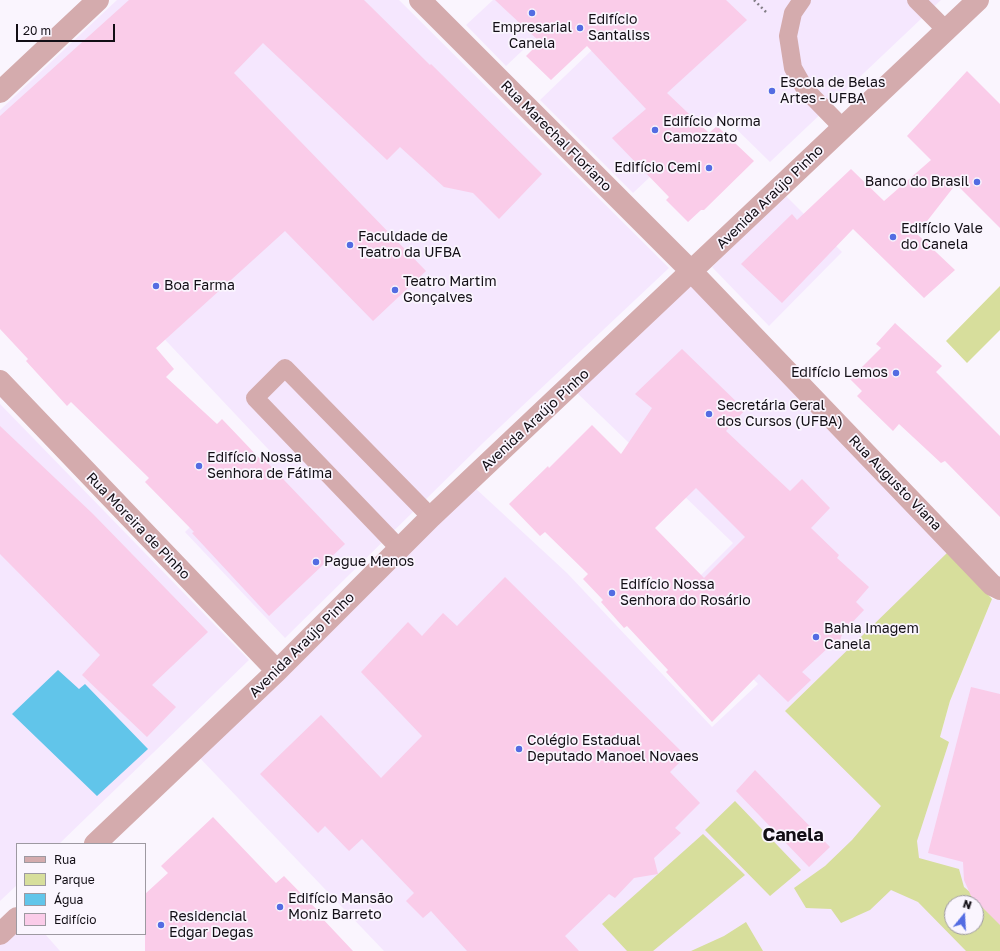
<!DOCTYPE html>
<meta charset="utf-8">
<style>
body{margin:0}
#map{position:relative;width:1000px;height:951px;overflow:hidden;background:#faf5fe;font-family:"Golos Text",sans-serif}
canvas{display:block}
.legend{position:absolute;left:16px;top:843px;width:130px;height:92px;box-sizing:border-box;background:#faf5fe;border:1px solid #9d99a1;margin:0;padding:5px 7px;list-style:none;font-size:12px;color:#120e15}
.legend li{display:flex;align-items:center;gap:8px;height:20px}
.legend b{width:20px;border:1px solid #9d99a1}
.north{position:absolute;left:944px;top:895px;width:40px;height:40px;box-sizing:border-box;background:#faf5fe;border:1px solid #9d99a1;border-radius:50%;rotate:18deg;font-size:11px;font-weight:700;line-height:16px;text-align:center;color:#120e15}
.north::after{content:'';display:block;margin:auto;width:14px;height:18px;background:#536ce2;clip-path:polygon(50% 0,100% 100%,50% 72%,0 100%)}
.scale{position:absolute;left:16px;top:24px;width:99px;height:18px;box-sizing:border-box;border:2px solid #120e15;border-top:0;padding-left:5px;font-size:12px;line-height:14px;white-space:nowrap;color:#120e15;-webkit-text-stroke:3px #faf5fe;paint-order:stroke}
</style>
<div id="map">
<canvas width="1000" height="951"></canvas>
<ul class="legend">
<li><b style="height:5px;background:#d4abad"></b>Rua</li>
<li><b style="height:11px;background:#d7de9c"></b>Parque</li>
<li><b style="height:11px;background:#61c5ea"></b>Água</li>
<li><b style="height:11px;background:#facce9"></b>Edifício</li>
</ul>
<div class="north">N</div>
<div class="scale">20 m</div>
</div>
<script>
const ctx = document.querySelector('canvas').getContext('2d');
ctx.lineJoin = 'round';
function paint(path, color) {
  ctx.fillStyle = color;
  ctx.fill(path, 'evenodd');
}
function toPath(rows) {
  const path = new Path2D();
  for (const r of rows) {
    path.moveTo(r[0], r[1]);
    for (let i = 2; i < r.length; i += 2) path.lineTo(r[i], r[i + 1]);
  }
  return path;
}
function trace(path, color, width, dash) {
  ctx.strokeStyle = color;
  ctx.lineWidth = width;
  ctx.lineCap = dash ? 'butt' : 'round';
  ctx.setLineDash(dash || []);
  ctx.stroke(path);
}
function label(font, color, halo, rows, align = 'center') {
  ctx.font = font + ' "Golos Text",sans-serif';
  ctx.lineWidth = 3.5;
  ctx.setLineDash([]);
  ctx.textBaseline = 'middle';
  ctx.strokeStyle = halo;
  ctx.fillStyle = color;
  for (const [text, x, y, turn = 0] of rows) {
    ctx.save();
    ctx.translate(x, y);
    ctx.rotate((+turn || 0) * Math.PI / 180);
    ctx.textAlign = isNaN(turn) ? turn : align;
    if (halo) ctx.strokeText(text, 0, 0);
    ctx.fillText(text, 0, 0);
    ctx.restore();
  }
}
paint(toPath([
 [117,0,399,0,669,268,484,442,285,638,185,532,269,450,155,329,0,289,0,110],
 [493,0,576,0,506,66,466,25],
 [644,0,941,0,770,162,719,112,633,193,540,100],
 [785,195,842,252,769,326,712,267],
 [691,281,948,552,940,737,950,701,992,599,1000,600,1000,951,384,951,197,755,474,487,567,573,712,727,758,684,678,598,733,543,575,391],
 [952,903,976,903,976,927,952,927],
 [0,404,249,660,59,844,17,844,17,885,0,901],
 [17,927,17,934,45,934,60,951,0,951,0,943]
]), '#f5e7fe');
paint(toPath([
 [1000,286,1000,330,967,363,946,341],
 [948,552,992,599,950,701,940,737,949,742,917,841,919,858,959,869,964,887,994,913,1000,914,1000,951,966,951,918,902,891,890,870,910,841,923,831,909,806,908,794,888,825,866,852,840,881,806,785,711],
 [952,903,976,903,976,927,952,927],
 [735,801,801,870,770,896,705,830],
 [703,834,745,875,653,951,627,951,602,924],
 [746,922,763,951,691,951,724,936]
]), '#d7de9c');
paint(toPath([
 [58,670,79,689,85,684,148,749,97,796,12,714]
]), '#61c5ea');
paint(toPath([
 [129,0,364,0,430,65,431,64,542,174,499,219,473,193,444,187,400,147,387,160,263,43,234,73,426,271,373,321,285,231,156,348,174,369,166,377,217,424,222,419,262,461,264,459,345,544,269,616,192,533,194,532,145,482,149,478,71,402,67,406,26,361,28,359,0,329,0,116],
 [495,0,726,0,747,20,667,93,709,133,717,126,754,161,704,210,701,210,688,222,666,200,669,197,612,138,646,109,587,46,551,80,526,56,540,42],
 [967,71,1000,104,1000,228,956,184,917,234,955,270,924,298,853,229,782,303,741,264,792,214,797,220,851,169,884,201,931,160,907,136],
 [895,323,942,366,936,372,1000,436,1000,517,945,461,941,463,899,424,893,431,857,396,862,391,850,379,881,348,876,344],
 [682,349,745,410,726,431,790,491,802,479,830,508,811,528,839,555,837,558,869,587,856,602,864,610,843,632,839,643,831,645,802,672,811,680,788,702,759,674,712,722,666,672,668,670,627,626,624,628,601,602,603,600,583,579,588,574,545,532,540,536,509,504,548,466,549,468,592,425,621,454,652,408,635,394],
 [696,488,745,537,704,578,655,528],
 [0,426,93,514,208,632,152,685,176,707,147,737,82,675,100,655,0,554],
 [505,577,686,756,670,772,700,803,675,828,681,833,654,858,658,874,634,878,615,898,609,894,565,936,579,951,467,951,431,911,423,918,406,901,414,893,362,839,349,851,325,826,318,833,260,774,321,715,381,778,422,736,361,672,408,622,422,636,443,613,457,626],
 [971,687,1000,694,1000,925,971,896,964,880,963,862,928,853],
 [755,770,830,847,809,867,736,791],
 [213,817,276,883,284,876,323,916,321,917,353,951,145,951,145,894,168,873,161,866]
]), '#facce9');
trace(toPath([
 [754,0,766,12]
]), '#837f87', 2.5, [2, 3]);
trace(toPath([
 [802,0,793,13,788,36,793,68,805,89,843,128],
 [916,0,946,30],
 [400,549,255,398,285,368,431,517]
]), '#d4abad', 18);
trace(toPath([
 [420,0,692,272,992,585,1000,589],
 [0,92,98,0],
 [0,381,277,671],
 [95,844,277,671,431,517,978,0],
 [0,934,17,918]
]), '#d4abad', 22);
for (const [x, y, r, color] of [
 [532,13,4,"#536ce2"],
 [580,28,4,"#536ce2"],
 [772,91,4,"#536ce2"],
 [655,130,4,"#536ce2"],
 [709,168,4,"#536ce2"],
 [977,182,4,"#536ce2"],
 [893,237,4,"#536ce2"],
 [350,245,4,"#536ce2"],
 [156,286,4,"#536ce2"],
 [395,290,4,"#536ce2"],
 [896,373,4,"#536ce2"],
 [709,414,4,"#536ce2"],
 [199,466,4,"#536ce2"],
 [316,562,4,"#536ce2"],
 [612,593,4,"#536ce2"],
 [816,637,4,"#536ce2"],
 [519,749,4,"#536ce2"],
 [280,907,4,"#536ce2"],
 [161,925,4,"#536ce2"]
]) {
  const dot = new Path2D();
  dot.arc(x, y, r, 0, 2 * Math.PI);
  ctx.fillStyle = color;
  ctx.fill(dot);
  trace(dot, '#faf5fe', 1.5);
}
label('14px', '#120e15', '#faf5fe', [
 ["Edifício",588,20],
 ["Santaliss",588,36],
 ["Empresarial",532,28,"center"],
 ["Canela",532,44,"center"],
 ["Escola de Belas",780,83],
 ["Artes - UFBA",780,99],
 ["Edifício Norma",663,122],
 ["Camozzato",663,138],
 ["Edifício Cemi",701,168,"right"],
 ["Banco do Brasil",969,182,"right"],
 ["Edifício Vale",901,229],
 ["do Canela",901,245],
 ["Faculdade de",358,237],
 ["Teatro da UFBA",358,253],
 ["Teatro Martim",403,282],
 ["Gonçalves",403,298],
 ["Boa Farma",164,286],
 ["Edifício Lemos",888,373,"right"],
 ["Secretária Geral",717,406],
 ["dos Cursos (UFBA)",717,422],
 ["Edifício Nossa",207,458],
 ["Senhora de Fátima",207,474],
 ["Pague Menos",324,562],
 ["Edifício Nossa",620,585],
 ["Senhora do Rosário",620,601],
 ["Bahia Imagem",824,629],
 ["Canela",824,645],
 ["Colégio Estadual",527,741],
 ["Deputado Manoel Novaes",527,757],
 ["Edifício Mansão",288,899],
 ["Moniz Barreto",288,915],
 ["Residencial",169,917],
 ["Edgar Degas",169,933]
], 'left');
label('14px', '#120e15', '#faf5fe', [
 ["Rua Marechal Floriano",556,136,45],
 ["Avenida Araújo Pinho",770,197,-44],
 ["Avenida Araújo Pinho",535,420,-43],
 ["Rua Augusto Viana",895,483,46],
 ["Rua Moreira de Pinho",138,526,46],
 ["Avenida Araújo Pinho",302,645,-45]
]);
label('bold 18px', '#120e15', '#faf5fe', [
 ["Canela",793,835]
]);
</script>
